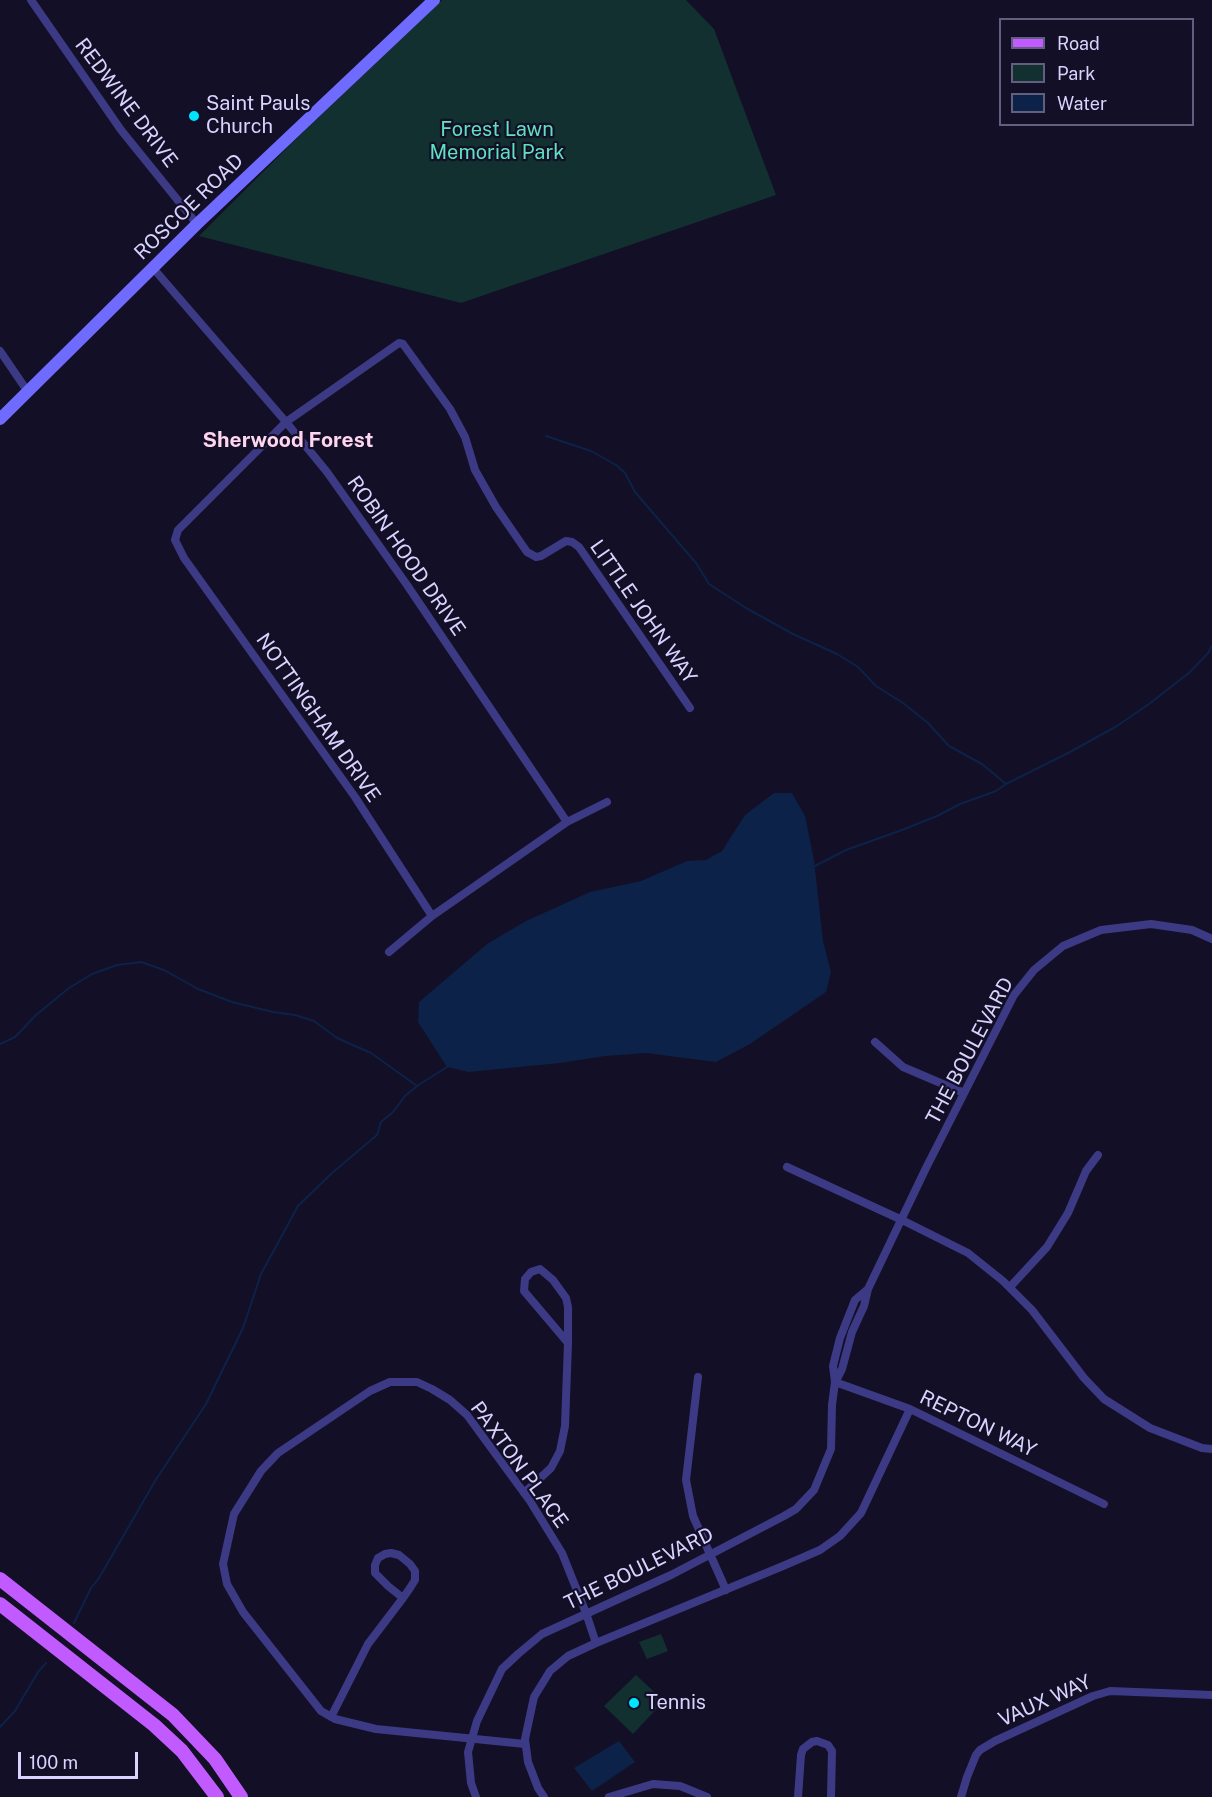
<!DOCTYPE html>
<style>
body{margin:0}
#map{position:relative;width:1212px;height:1797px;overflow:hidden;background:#130f26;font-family:"Public Sans",sans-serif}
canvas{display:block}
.legend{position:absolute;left:999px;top:18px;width:195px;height:108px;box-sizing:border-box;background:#130f26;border:2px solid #625e7d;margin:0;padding:8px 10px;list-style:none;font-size:18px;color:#d9d4ff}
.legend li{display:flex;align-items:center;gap:12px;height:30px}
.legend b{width:30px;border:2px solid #625e7d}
.scale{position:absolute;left:18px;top:1752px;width:120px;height:27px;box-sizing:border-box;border:3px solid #d9d4ff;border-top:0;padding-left:8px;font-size:18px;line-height:21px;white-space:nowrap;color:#d9d4ff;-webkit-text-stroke:4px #130f26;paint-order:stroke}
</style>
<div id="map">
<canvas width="1212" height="1797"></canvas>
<ul class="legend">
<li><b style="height:8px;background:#c25bff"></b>Road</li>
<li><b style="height:16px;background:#12302f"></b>Park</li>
<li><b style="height:16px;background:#0c2248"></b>Water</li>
</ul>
<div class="scale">100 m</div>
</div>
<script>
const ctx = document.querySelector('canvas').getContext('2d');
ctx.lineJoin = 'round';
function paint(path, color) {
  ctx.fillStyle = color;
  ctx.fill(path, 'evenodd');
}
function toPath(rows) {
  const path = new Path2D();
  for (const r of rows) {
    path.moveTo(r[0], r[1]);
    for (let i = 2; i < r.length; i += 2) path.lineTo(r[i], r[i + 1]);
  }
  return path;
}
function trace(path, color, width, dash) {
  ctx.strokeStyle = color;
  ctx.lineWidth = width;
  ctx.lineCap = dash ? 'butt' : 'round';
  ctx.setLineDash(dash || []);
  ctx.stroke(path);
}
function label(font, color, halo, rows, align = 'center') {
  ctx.font = font + ' "Public Sans",sans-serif';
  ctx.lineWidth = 4.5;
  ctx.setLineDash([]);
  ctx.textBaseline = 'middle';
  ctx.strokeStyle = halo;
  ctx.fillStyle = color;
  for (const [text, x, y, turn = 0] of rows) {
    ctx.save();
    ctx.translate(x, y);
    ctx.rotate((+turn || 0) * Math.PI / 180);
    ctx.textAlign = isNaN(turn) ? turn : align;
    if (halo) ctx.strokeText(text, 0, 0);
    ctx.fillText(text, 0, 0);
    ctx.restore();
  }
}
paint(toPath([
 [442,0,686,0,714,29,776,195,461,303,199,236,293,142],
 [661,1634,668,1651,647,1659,639,1642],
 [636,1675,664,1701,633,1734,604,1706]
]), '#12302f');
paint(toPath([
 [774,793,792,793,805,816,814,860,823,941,831,972,826,992,750,1044,716,1062,646,1053,605,1056,560,1063,469,1072,447,1067,418,1022,419,1002,487,944,526,921,590,892,641,881,687,861,706,860,722,851,745,815],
 [619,1741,635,1762,592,1791,574,1768]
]), '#0c2248');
trace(toPath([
 [546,436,591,451,616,465,625,473,635,492,696,563,709,584,746,608,793,634,837,654,858,667,876,686,903,703,928,723,949,746,982,764,1006,784],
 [815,866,846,850,902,830,937,816,960,804,996,791,1006,784,1070,752,1117,726,1149,704,1190,672,1208,653,1212,646],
 [0,1044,15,1037,36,1015,69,988,92,974,117,965,141,962,164,970,198,989,232,1002,273,1012,295,1015,314,1021,337,1038,371,1053,417,1086],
 [74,1623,91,1588,99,1578,155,1481,206,1404,243,1328,261,1274,298,1206,332,1173,377,1135,381,1122,393,1112,405,1096,417,1086,447,1067],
 [0,1727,15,1711,38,1672,46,1663]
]), '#0c2248', 2);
trace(toPath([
 [31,0,121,130,197,224],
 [153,268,286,422,327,472,407,585,567,822],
 [0,351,28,392],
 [432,916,355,797,184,558,175,540,178,530,286,422,399,343,403,344,450,409,465,437,475,470,496,507,527,552,536,557,541,556,566,541,572,542,579,547,690,708],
 [389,952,432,916,567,822,607,802],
 [875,1042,903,1067,964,1093],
 [787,1167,902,1220,968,1253,1003,1281,1032,1310,1084,1378,1104,1399,1150,1428,1202,1448,1212,1449],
 [1010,1287,1047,1247,1068,1213,1086,1171,1098,1155],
 [698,1377,686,1480,693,1516,726,1590],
 [836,1381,842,1369,852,1332,864,1306,868,1289,926,1168,1014,995,1034,970,1063,946,1101,930,1151,924,1192,930,1212,939],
 [835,1382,910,1409,1104,1504],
 [524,1493,551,1468,560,1451,565,1426,568,1343,568,1307,566,1298,553,1280,540,1269,531,1272,525,1279,524,1291,568,1343],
 [331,1717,368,1644,403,1598,410,1588,415,1580,415,1571,410,1564,399,1555,391,1553,385,1554,378,1558,375,1565,375,1573,388,1586,403,1598],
 [525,1744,376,1729,335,1719,321,1711,243,1612,227,1584,223,1564,234,1514,261,1471,278,1453,370,1391,390,1382,417,1382,432,1389,450,1400,467,1415,530,1501,562,1553,586,1613,596,1643],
 [476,1797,471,1783,468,1752,477,1721,502,1669,518,1654,542,1634,671,1575,784,1516,796,1509,814,1490,831,1449,832,1405,835,1382,833,1366,840,1338,855,1300,868,1289],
 [544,1797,538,1788,528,1762,525,1739,534,1697,550,1671,568,1656,596,1643,783,1566,820,1550,840,1536,861,1513,910,1409],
 [609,1797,653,1784,680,1786,707,1797],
 [798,1797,801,1755,803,1749,812,1742,817,1741,828,1745,832,1751,831,1797],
 [961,1797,967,1777,976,1755,980,1750,995,1741,1093,1696,1110,1691,1212,1695]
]), '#3d3a85', 8);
trace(toPath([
 [0,419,197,224,434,0]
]), '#6f6bff', 12);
trace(toPath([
 [0,1579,173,1715,215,1759,241,1797],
 [0,1604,154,1725,182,1751,217,1797]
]), '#c25bff', 14);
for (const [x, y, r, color] of [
 [194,116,6,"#00e5ff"],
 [634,1703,6,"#00e5ff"]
]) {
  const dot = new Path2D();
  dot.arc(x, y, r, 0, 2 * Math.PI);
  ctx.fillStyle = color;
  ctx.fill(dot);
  trace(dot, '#130f26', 2);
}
label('20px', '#d9d4ff', '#130f26', [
 ["REDWINE DRIVE",126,103,53],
 ["ROSCOE ROAD",189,207,-44],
 ["ROBIN HOOD DRIVE",406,556,55],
 ["LITTLE JOHN WAY",643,612,55],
 ["NOTTINGHAM DRIVE",318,718,55],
 ["THE BOULEVARD",970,1051,-62],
 ["REPTON WAY",978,1424,26],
 ["PAXTON PLACE",519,1465,54],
 ["THE BOULEVARD",639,1569,-26],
 ["VAUX WAY",1045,1701,-24]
]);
label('20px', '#d9d4ff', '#130f26', [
 ["Saint Pauls",206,104],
 ["Church",206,127],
 ["Tennis",646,1703]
], 'left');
label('20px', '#5fe0c0', '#130f26', [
 ["Forest Lawn",497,130],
 ["Memorial Park",497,153]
]);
label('bold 21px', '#ffd6f0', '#130f26', [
 ["Sherwood Forest",288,441]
]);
</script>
